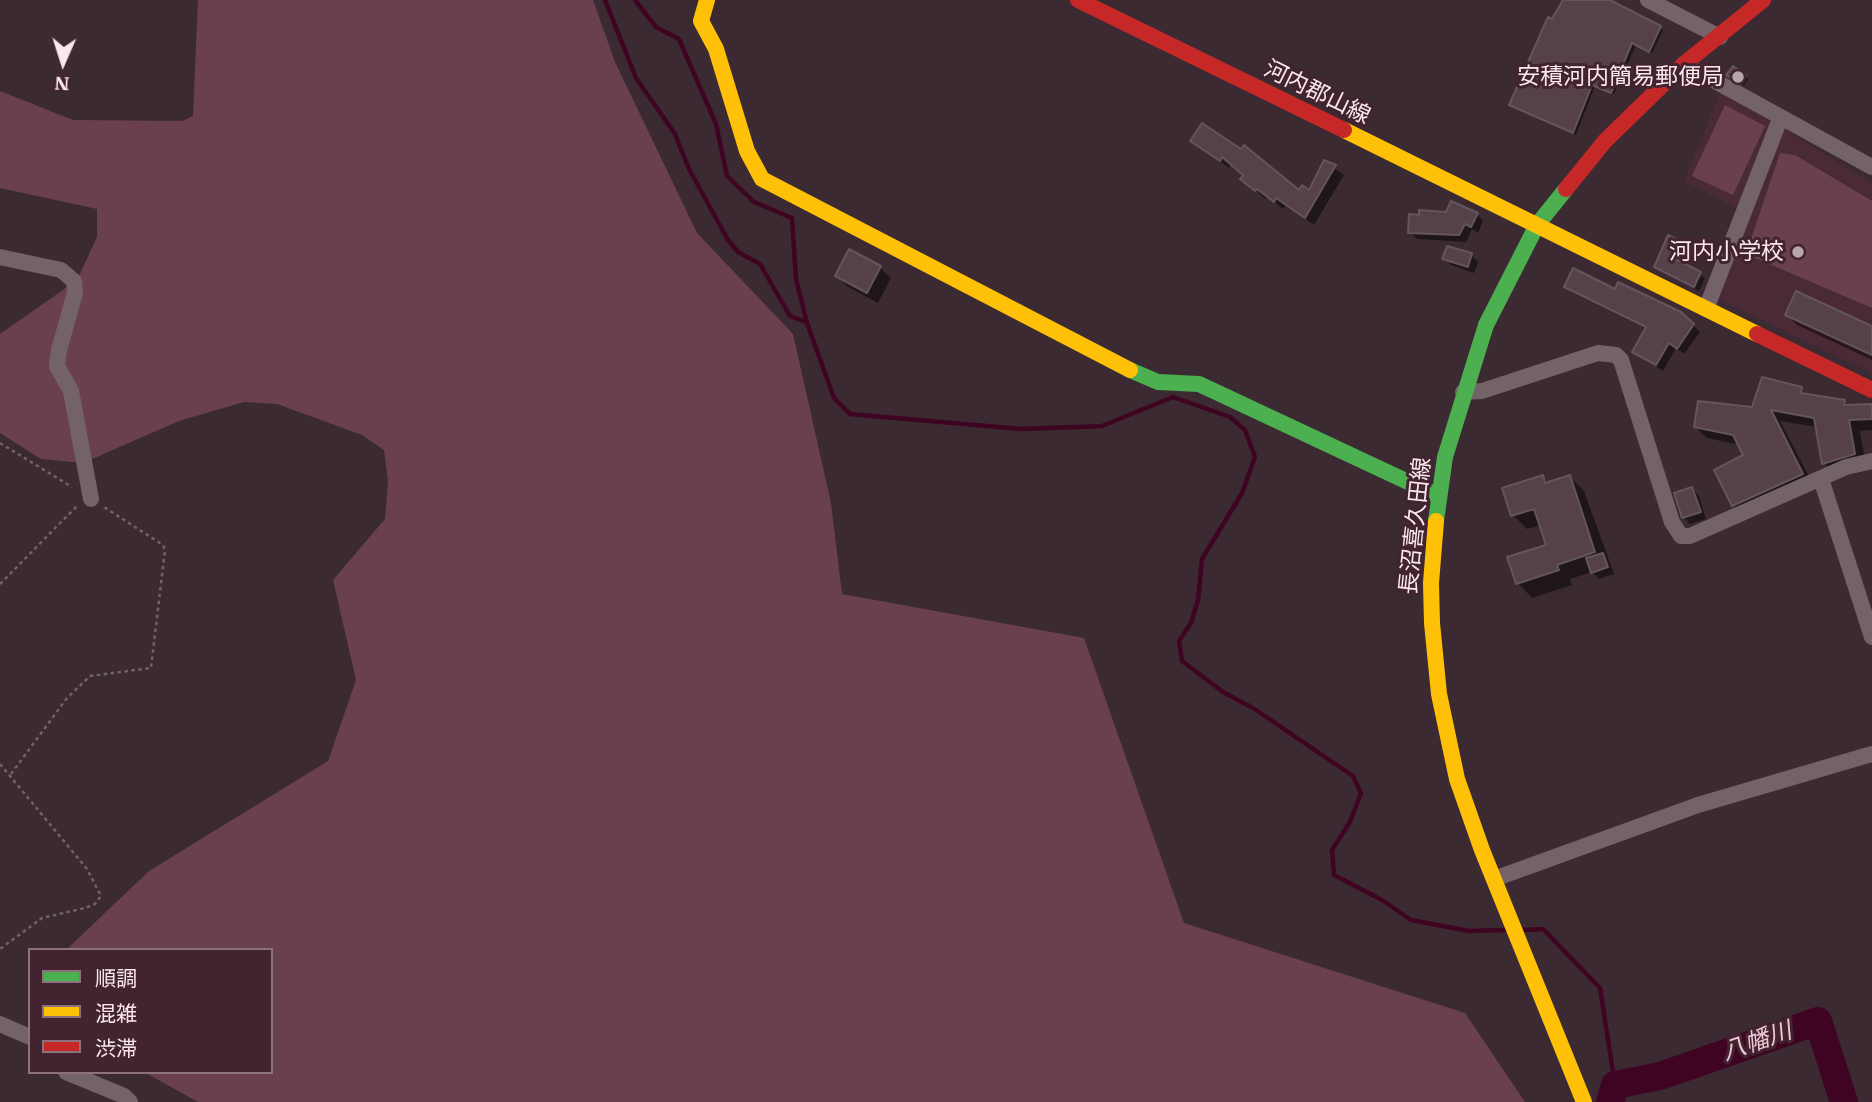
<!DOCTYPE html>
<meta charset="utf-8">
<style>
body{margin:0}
#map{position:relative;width:1872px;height:1102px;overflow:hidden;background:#3b2a31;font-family:"IBM Plex Serif","Noto Sans JP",serif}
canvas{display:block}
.legend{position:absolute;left:28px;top:948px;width:245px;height:126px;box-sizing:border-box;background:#412430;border:2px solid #8b727c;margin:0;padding:9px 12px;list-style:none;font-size:21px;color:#fbe7ee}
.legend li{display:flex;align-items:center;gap:14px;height:35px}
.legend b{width:35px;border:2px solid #8b727c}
.north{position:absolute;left:28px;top:28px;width:70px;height:70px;-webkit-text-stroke:5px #412430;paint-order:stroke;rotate:183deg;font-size:19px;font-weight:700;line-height:28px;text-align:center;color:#fbe7ee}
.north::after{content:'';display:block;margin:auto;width:24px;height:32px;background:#fbe7ee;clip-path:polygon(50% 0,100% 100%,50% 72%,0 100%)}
</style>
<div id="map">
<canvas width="1872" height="1102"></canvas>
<ul class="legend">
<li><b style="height:9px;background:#4caf50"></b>順調</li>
<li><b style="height:9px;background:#ffc107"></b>混雑</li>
<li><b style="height:9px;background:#c62828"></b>渋滞</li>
</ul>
<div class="north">N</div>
</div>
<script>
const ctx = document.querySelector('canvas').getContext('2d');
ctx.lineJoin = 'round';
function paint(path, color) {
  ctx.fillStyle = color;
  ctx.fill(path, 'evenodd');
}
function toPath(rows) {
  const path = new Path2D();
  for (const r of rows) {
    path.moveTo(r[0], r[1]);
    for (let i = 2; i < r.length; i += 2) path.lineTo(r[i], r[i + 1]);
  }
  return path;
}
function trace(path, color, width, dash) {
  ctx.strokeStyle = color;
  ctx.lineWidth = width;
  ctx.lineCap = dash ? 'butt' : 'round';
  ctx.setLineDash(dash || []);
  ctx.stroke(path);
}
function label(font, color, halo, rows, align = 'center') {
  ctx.font = font + ' "IBM Plex Serif","Noto Sans JP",serif';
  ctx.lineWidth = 6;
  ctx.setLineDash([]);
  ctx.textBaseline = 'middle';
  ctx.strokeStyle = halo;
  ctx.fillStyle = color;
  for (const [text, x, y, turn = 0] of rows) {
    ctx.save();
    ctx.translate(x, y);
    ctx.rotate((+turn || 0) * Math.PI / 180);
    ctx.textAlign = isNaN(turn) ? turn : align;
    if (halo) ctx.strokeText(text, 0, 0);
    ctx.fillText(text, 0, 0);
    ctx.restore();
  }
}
paint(toPath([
 [1721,91,1872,183,1872,373,1714,297,1736,208,1684,181]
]), '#4b2a37');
paint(toPath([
 [198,0,593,0,615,62,697,233,793,334,831,503,842,594,1084,638,1184,923,1465,1013,1525,1102,198,1102,144,1072,271,1072,271,950,66,950,149,871,328,761,356,680,333,580,385,519,388,481,384,450,362,435,277,404,244,402,179,421,83,463,41,459,0,433,0,334,77,280,97,237,97,209,0,188,0,91,73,120,182,121,193,116],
 [1725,105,1765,126,1733,195,1692,176],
 [1780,153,1795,155,1872,201,1872,308,1746,254]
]), '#6a4050');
paint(toPath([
 [1563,0,1607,0,1663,30,1652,53,1636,45,1614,94,1595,86,1576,135,1511,104],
 [1733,68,1748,79,1744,85,1731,77],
 [1192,140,1300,192,1309,192,1325,162,1344,175,1314,225,1286,205,1283,209,1267,196,1265,199,1231,164,1229,168],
 [1477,214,1483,221,1478,233,1472,229,1466,242,1417,239,1410,232],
 [1679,242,1684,247,1677,262,1705,278,1699,291,1656,267],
 [850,252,880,268,891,278,878,303,848,287,837,276],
 [1471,255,1478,262,1474,273,1451,265,1444,259],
 [1566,287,1615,291,1680,313,1700,332,1684,354,1676,348,1663,371,1634,351,1647,329,1573,293],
 [1787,315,1872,327,1872,360,1797,325],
 [1801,389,1807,395,1844,402,1849,407,1872,406,1872,430,1860,431,1866,466,1836,475,1824,463,1817,427,1780,421,1814,486,1745,516,1734,505,1746,456,1740,445,1707,438,1695,427,1753,409],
 [1542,477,1549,484,1570,477,1584,491,1614,574,1599,579,1592,572,1570,579,1572,585,1532,598,1518,583,1509,558,1548,546,1541,525,1527,529,1513,515],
 [1692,489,1699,496,1706,519,1690,524,1684,517]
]), '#0007');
trace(toPath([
 [605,0,636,78,675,134,689,169,728,240,738,252,760,264,790,316,806,322],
 [635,0,656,27,679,39,716,124,727,176,754,202,792,218,796,279,807,323,834,398,850,414,1021,429,1102,426,1173,397,1230,417,1245,430,1255,457,1242,493,1202,559,1198,600,1191,623,1179,641,1182,661,1223,692,1253,708,1353,776,1361,793,1350,822,1332,850,1334,875,1382,900,1411,920,1469,931,1504,930],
 [1523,930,1543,929,1600,988,1615,1085]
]), '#400423', 4.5);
trace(toPath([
 [1610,1102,1615,1085,1660,1076,1818,1021,1844,1102]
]), '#400423', 28);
const building = toPath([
 [1563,0,1610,0,1661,26,1649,52,1632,43,1611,93,1592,85,1573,133,1509,105,1548,17,1552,19,1563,0],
 [1733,66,1746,75,1741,83,1726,75,1733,66],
 [1202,123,1241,149,1244,145,1299,190,1302,185,1309,190,1324,160,1336,165,1305,218,1276,198,1274,202,1257,189,1255,191,1240,179,1243,175,1222,157,1220,161,1190,141,1202,123],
 [1451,201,1478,213,1471,227,1465,224,1459,235,1408,233,1409,214,1419,215,1419,210,1446,212,1451,201],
 [1668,235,1680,241,1672,257,1701,272,1694,287,1654,267,1668,235],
 [1447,246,1472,253,1468,267,1442,259,1447,246],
 [849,249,881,266,867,293,835,276,849,249],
 [1573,268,1615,289,1618,282,1681,312,1694,324,1677,349,1669,343,1656,365,1632,352,1646,327,1564,287,1573,268],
 [1796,291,1872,326,1872,355,1785,315,1796,291],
 [1762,377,1802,387,1801,393,1845,400,1844,405,1872,404,1872,419,1849,420,1855,454,1822,464,1814,418,1771,410,1803,474,1732,506,1714,470,1743,455,1733,435,1694,427,1698,401,1752,407,1762,377],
 [1543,475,1545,483,1570,475,1595,552,1557,565,1559,570,1516,584,1507,557,1546,545,1534,509,1511,516,1502,488,1543,475],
 [1692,487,1701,512,1682,518,1674,493,1692,487],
 [1603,553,1608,567,1591,573,1586,558,1603,553]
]);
paint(building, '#564049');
trace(building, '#63555b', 2);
trace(toPath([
 [0,443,72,487],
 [0,584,77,506],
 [0,764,87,869,101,896,95,904,85,908,42,918,0,949],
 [11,774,67,698,90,676,151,668,165,550,163,545,104,507]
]), '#716168', 2.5, [3.5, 3.5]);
trace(toPath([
 [1648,0,1720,37],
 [1684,64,1872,167],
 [0,257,61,270,74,281,75,293,59,350,57,366,71,391,91,499],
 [1706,309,1780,119],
 [1463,392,1482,391,1598,353,1616,355,1621,360,1672,522,1681,536,1690,536,1846,467,1872,461],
 [1821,479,1872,637],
 [1494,879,1698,805,1872,754],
 [0,1024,30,1037],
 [66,1072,124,1096,130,1102]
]), '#746269', 16);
trace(toPath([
 [1130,370,1158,382,1199,384,1438,496],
 [1436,521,1445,457,1486,325,1537,225,1566,189]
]), '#4caf50', 16);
trace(toPath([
 [707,0,701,21,716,49,747,151,762,179,1130,370],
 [1344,130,1757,334],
 [1436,521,1431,583,1432,623,1439,694,1457,779,1482,850,1584,1102]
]), '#ffc107', 16);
trace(toPath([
 [1078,0,1344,130],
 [1566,189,1605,141,1684,64,1763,0],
 [1757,334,1872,390]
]), '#c62828', 16);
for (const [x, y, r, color] of [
 [1738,77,7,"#b8a5ac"],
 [1798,252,7,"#b8a5ac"]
]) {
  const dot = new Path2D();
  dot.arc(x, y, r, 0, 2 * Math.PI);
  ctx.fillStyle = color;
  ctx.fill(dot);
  trace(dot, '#412430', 2.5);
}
label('23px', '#fbe7ee', '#412430', [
 ["安積河内簡易郵便局",1724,77],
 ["河内小学校",1784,252]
], 'right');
label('23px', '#fbe7ee', '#412430', [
 ["河内郡山線",1317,93,26],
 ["長沼喜久田線",1416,526,-84]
]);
label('italic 24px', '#f2c6d5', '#412430', [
 ["八幡川",1757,1042,-19]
]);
</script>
